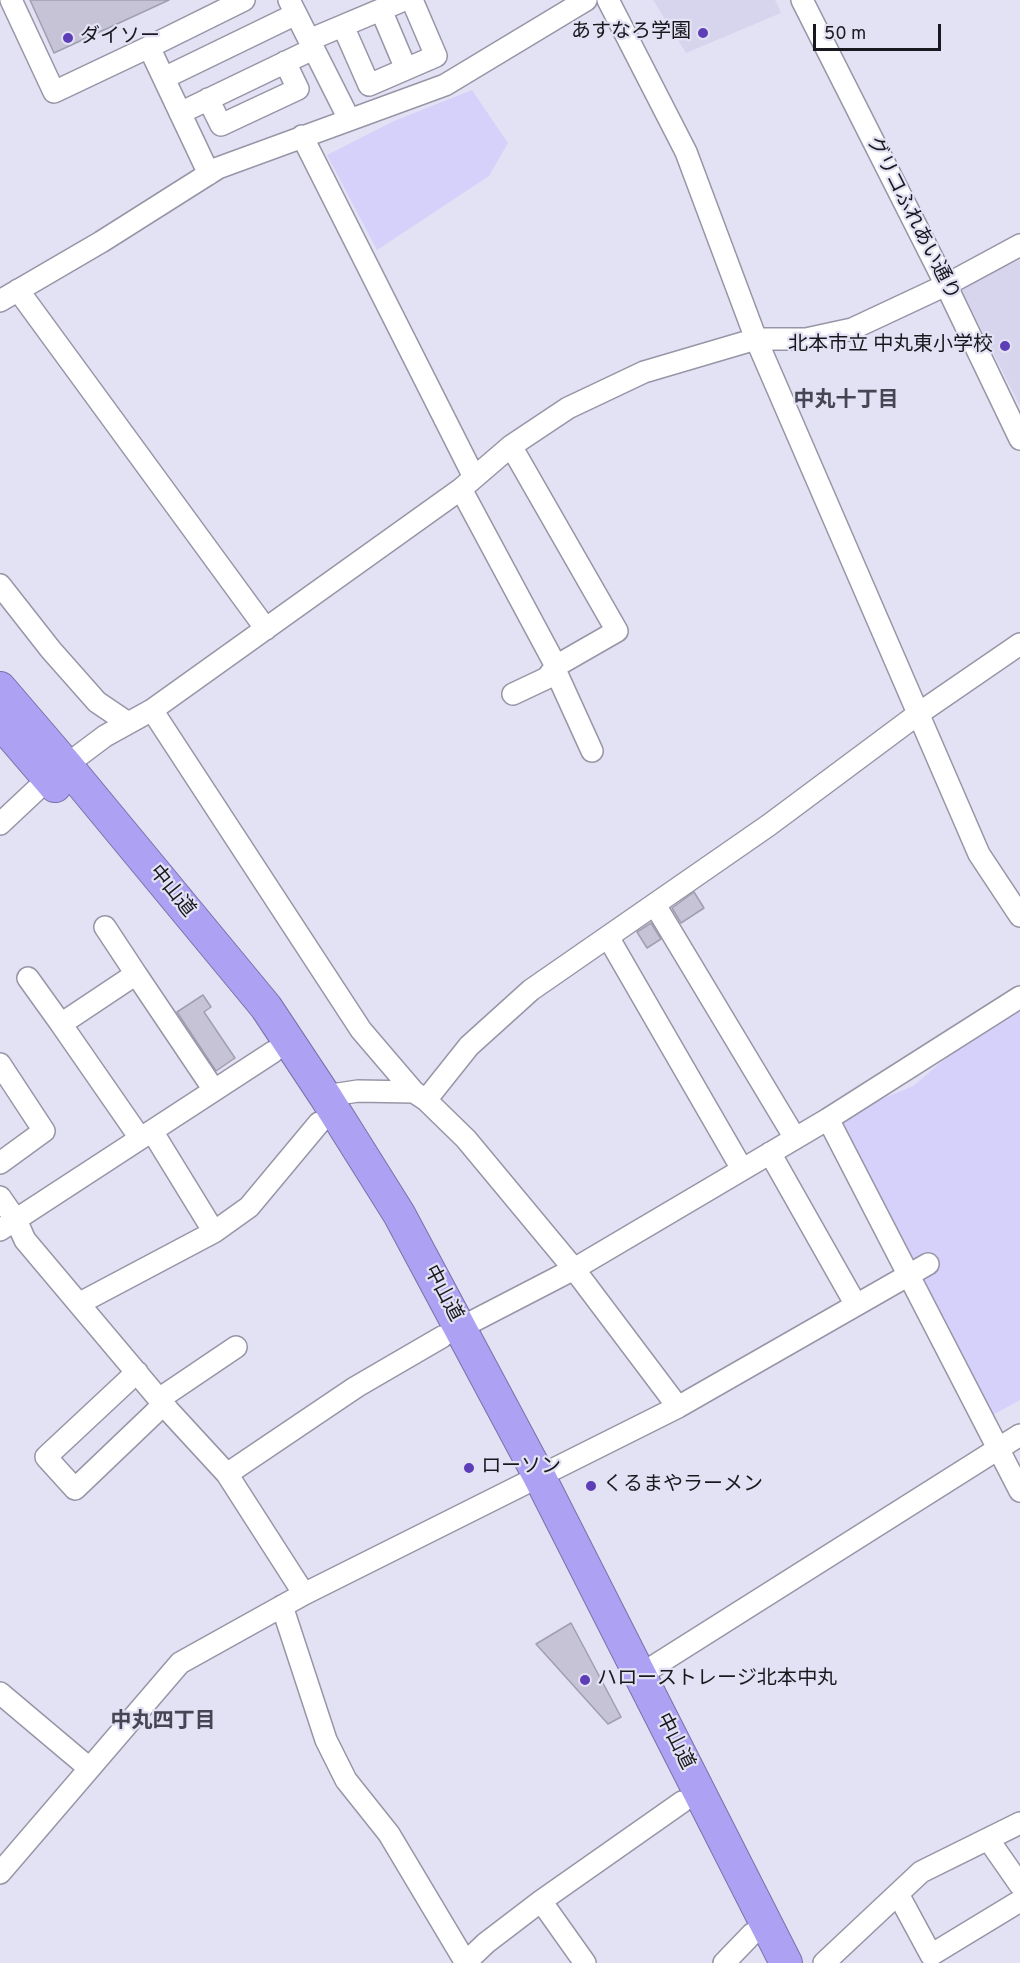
<!DOCTYPE html>
<meta charset="utf-8">
<style>
body{margin:0}
#map{position:relative;width:1020px;height:1963px;overflow:hidden;background:#e3e2f4;font-family:Overpass,sans-serif}
canvas{display:block}
.scale{position:absolute;left:813px;top:24px;width:128px;height:27px;box-sizing:border-box;border:3px solid #19181e;border-top:0;padding-left:8px;font-size:18px;line-height:21px;white-space:nowrap;color:#19181e;-webkit-text-stroke:4px #e3e2f4;paint-order:stroke}
</style>
<div id="map">
<canvas width="1020" height="1963"></canvas>
<div class="scale">50 m</div>
</div>
<script>
const ctx = document.querySelector('canvas').getContext('2d');
ctx.lineJoin = 'round';
function paint(path, color) {
  ctx.fillStyle = color;
  ctx.fill(path, 'evenodd');
}
function toPath(rows) {
  const path = new Path2D();
  for (const r of rows) {
    path.moveTo(r[0], r[1]);
    for (let i = 2; i < r.length; i += 2) path.lineTo(r[i], r[i + 1]);
  }
  return path;
}
function trace(path, color, width, dash) {
  ctx.strokeStyle = color;
  ctx.lineWidth = width;
  ctx.lineCap = dash ? 'butt' : 'round';
  ctx.setLineDash(dash || []);
  ctx.stroke(path);
}
function label(font, color, halo, rows, align = 'center') {
  ctx.font = font + ' Overpass,"Noto Sans JP",sans-serif';
  ctx.lineWidth = 4.5;
  ctx.setLineDash([]);
  ctx.textBaseline = 'middle';
  ctx.strokeStyle = halo;
  ctx.fillStyle = color;
  for (const [text, x, y, turn = 0] of rows) {
    ctx.save();
    ctx.translate(x, y);
    ctx.rotate((+turn || 0) * Math.PI / 180);
    ctx.textAlign = isNaN(turn) ? turn : align;
    if (halo) ctx.strokeText(text, 0, 0);
    ctx.fillText(text, 0, 0);
    ctx.restore();
  }
}
paint(toPath([
 [653,0,775,0,781,13,686,53],
 [1020,260,1020,406,960,287]
]), '#d7d5ee');
paint(toPath([
 [472,90,508,143,489,176,377,250,327,155,394,121],
 [1020,1009,1020,1400,991,1416,877,1199,840,1116,913,1086,974,1035]
]), '#d5d1fa');
const building = toPath([
 [30,0,169,0,54,53,30,0],
 [694,892,704,908,681,923,672,908,694,892],
 [651,923,661,939,647,948,637,932,651,923],
 [203,995,211,1007,204,1012,235,1058,216,1071,177,1012,203,995],
 [571,1623,621,1717,608,1724,536,1644,571,1623]
]);
paint(building, '#c5c3d5');
trace(building, '#a09eaf', 1.5);
const minor = toPath([
 [11,0,54,92,149,47,209,174],
 [289,0,349,119],
 [608,0,686,152,756,339,979,854,1020,916],
 [802,0,946,285,1020,439],
 [381,10,406,69,436,56,412,0],
 [343,26,369,85,406,69],
 [309,40,404,0],
 [149,47,244,0],
 [164,78,296,14],
 [208,99,221,125,298,89,285,62],
 [180,113,313,49],
 [302,136,474,477],
 [18,290,266,629],
 [0,301,101,242,218,168,445,85,586,0],
 [511,446,617,631,556,666,547,678,513,694],
 [461,489,556,666,557,674,592,751],
 [0,585,51,650,97,702,128,723],
 [152,710,461,489,511,446,568,408,644,372,756,339,806,339,852,329,946,285,1020,245],
 [0,824,49,778,105,736,152,710,361,1030,414,1092],
 [655,905,795,1138],
 [105,927,136,974],
 [608,937,742,1169],
 [28,978,61,1024],
 [0,1064,44,1131,0,1163],
 [325,1096,358,1091,414,1092,426,1100,469,1046,531,990,769,825,918,714,1020,644],
 [426,1100,466,1139,574,1269,678,1407],
 [828,1119,1020,1491],
 [152,1131,214,1232],
 [140,1138,61,1024,136,974,214,1090],
 [770,1153,856,1305],
 [0,1197,16,1220,25,1240,169,1411,227,1474,304,1594],
 [0,1230,273,1052],
 [80,1303,214,1232,249,1207,319,1123],
 [460,1328,574,1269,828,1119,1020,997],
 [137,1372,46,1457,75,1489,164,1404],
 [159,1399,236,1347],
 [227,1474,356,1387,442,1337],
 [282,1606,326,1740,346,1780,389,1834,466,1963],
 [640,1675,1020,1435],
 [0,1693,89,1768],
 [988,1839,1020,1885],
 [0,1873,180,1663,304,1594,678,1407,928,1264],
 [898,1894,931,1955,1020,1901],
 [541,1901,585,1963],
 [465,1963,486,1943,541,1901,682,1802],
 [724,1963,752,1934],
 [824,1963,921,1872,1020,1823]
]);
const highway = toPath([
 [0,688,66,765,266,1007,325,1096,399,1214,539,1476,786,1963],
 [0,722,55,786]
]);
trace(minor, '#9795a6', 24);
trace(highway, '#7971a8', 34);
trace(minor, '#fff', 21);
trace(highway, '#aca1f2', 32);
for (const [x, y, r, color] of [
 [703,33,6,"#5d3eb6"],
 [68,38,6,"#5d3eb6"],
 [1005,346,6,"#5d3eb6"],
 [469,1468,6,"#5d3eb6"],
 [591,1486,6,"#5d3eb6"],
 [585,1680,6,"#5d3eb6"]
]) {
  const dot = new Path2D();
  dot.arc(x, y, r, 0, 2 * Math.PI);
  ctx.fillStyle = color;
  ctx.fill(dot);
  trace(dot, '#e3e2f4', 2);
}
label('20px', '#19181e', '#e3e2f4', [
 ["あすなろ学園",691,33,"right"],
 ["ダイソー",80,38],
 ["北本市立 中丸東小学校",993,346,"right"],
 ["ローソン",481,1468],
 ["くるまやラーメン",603,1486],
 ["ハローストレージ北本中丸",597,1680]
], 'left');
label('20px', '#19181e', '#e3e2f4', [
 ["グリコふれあい通り",912,219,63],
 ["中山道",171,892,51],
 ["中山道",442,1294,62],
 ["中山道",674,1742,63]
]);
label('bold 21px', '#464554', '#e3e2f4', [
 ["中丸十丁目",846,402],
 ["中丸四丁目",163,1723]
]);
</script>
